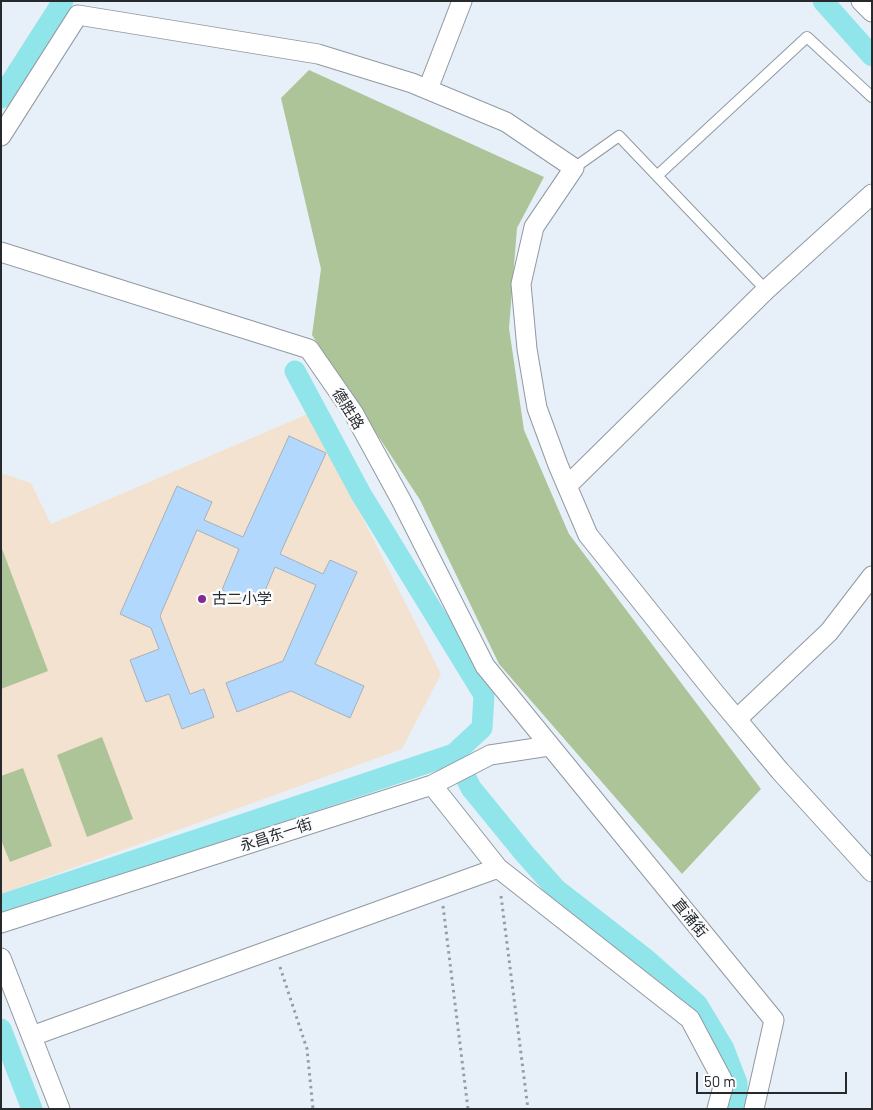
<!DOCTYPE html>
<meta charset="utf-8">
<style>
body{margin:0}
#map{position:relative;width:873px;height:1110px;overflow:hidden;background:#e7f0f9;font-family:Barlow,sans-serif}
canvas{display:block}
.frame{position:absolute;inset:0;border:2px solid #272a2d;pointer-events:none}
.scale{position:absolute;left:696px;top:1072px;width:151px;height:22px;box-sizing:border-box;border:2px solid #272a2d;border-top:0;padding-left:6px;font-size:15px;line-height:18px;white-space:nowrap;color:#272a2d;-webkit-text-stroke:4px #fafcfe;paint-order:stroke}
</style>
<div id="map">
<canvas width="873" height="1110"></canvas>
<div class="frame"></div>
<div class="scale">50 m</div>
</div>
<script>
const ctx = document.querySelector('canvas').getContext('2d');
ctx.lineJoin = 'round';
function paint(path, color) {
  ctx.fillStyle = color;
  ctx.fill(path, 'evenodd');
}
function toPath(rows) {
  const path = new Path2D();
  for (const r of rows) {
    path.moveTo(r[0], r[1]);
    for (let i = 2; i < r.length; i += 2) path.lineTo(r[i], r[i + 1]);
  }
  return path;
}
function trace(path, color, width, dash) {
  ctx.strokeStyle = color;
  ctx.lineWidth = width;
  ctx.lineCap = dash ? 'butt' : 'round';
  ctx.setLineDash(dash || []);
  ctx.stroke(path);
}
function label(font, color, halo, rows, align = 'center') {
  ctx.font = font + ' Barlow,"Noto Sans SC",sans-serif';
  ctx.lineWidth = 5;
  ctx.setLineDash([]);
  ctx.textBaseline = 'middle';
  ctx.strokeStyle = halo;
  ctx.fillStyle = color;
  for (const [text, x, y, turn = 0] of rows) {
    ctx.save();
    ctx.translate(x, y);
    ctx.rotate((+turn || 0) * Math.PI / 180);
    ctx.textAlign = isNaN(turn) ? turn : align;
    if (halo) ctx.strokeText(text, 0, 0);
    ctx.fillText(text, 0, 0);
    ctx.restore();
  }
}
paint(toPath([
 [310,413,441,674,402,749,1,894,1,473,31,483,51,524]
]), '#f3e2d0');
paint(toPath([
 [309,70,544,177,517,228,509,328,524,430,569,534,761,789,682,874,499,664,420,500,312,335,321,269,281,98],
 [1,546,48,671,1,689],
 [102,737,133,819,87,837,57,755],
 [23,768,52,846,10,862,1,840,1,776]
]), '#adc498');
trace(toPath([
 [823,1,872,56],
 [1,98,63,1],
 [454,754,471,788,524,853,556,889,646,959,697,1004,724,1049,737,1083,737,1109],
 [1,905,454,754,482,728,484,695,361,494,295,371],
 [1,1029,32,1109]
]), '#90e5eb', 21);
const building = toPath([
 [289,436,326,453,280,554,323,574,330,560,357,572,315,664,364,686,350,718,291,691,237,712,226,683,283,661,316,585,275,567,259,605,222,590,239,549,197,530,160,616,190,694,204,689,214,717,182,729,169,694,146,702,130,660,159,649,151,628,120,614,177,486,212,502,204,520,243,537,289,436]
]);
paint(building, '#b2d8fe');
trace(building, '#a8b0b9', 1);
const service = toPath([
 [574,168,619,136,766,290],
 [658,175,807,37,872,97]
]);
const minor = toPath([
 [861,1,872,12],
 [428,89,462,1],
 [1,136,78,15,318,54,412,83,506,122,574,168,534,227,521,284,527,349,537,408,558,465,588,535,714,692,780,771,872,872],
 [1,252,309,349,354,414,401,500,485,666,774,1020,754,1109],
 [567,486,766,290,872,194],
 [737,719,829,632,872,576],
 [432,785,498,868,690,1019,724,1083,717,1109],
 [1,923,432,785,490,755,549,746],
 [1,958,60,1109],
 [32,1036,498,868]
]);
trace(service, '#9199a1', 12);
trace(minor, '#9199a1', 21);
trace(toPath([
 [501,896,528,1109],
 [443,906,468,1109],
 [280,967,307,1049,313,1109]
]), '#959ca2', 3, [2.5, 4]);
trace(service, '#fff', 10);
trace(minor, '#fff', 19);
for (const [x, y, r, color] of [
 [202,599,5,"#822995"]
]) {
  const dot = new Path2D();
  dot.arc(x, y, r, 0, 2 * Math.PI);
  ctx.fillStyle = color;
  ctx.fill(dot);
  trace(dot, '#fafcfe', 2);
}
label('15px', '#272a2d', '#fafcfe', [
 ["德胜路",348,409,58],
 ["永昌东一街",276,835,-18],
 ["直涌街",690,918,51]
]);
label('15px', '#272a2d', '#fafcfe', [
 ["古二小学",212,599]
], 'left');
</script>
